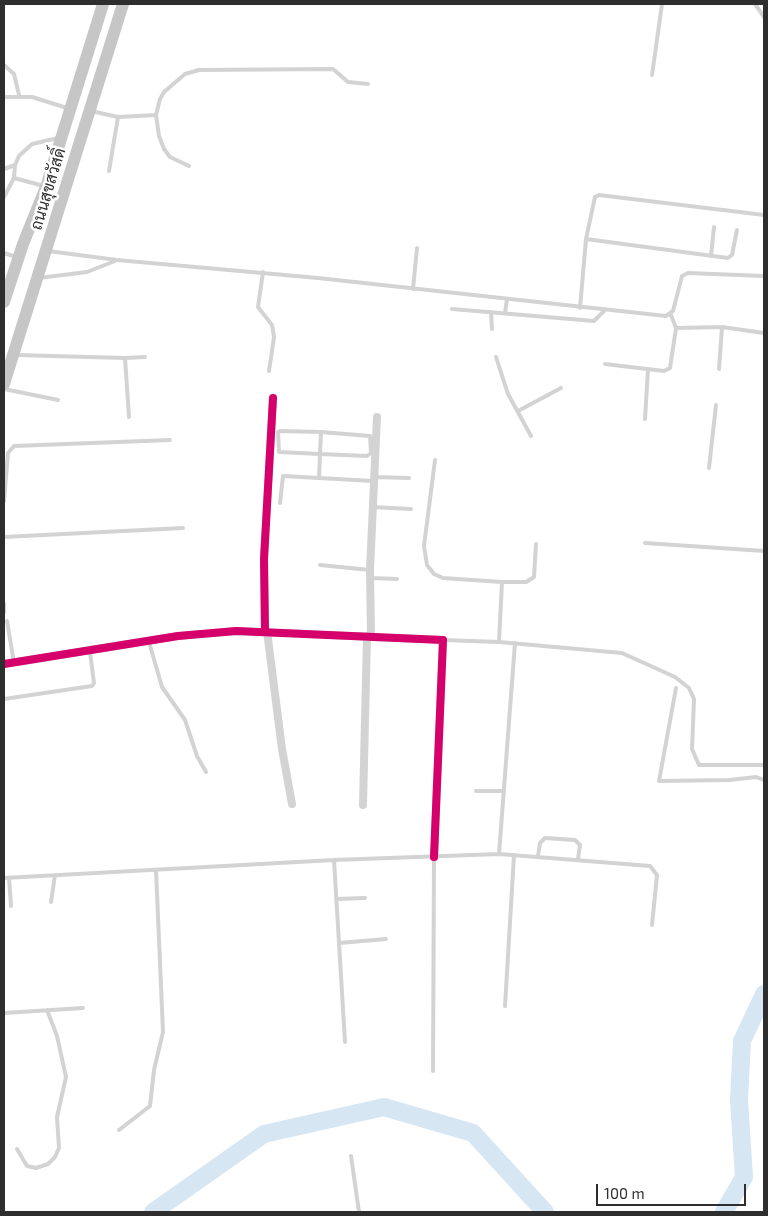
<!DOCTYPE html>
<meta charset="utf-8">
<style>
body{margin:0}
#map{position:relative;width:768px;height:1216px;overflow:hidden;background:#fff;font-family:"Exo 2",sans-serif}
canvas{display:block}
.frame{position:absolute;inset:0;border:5px solid #2e2e2e;pointer-events:none}
.scale{position:absolute;left:596px;top:1184px;width:150px;height:22px;box-sizing:border-box;border:2px solid #2e2e2e;border-top:0;padding-left:6px;font-size:15px;line-height:18px;white-space:nowrap;color:#2e2e2e;-webkit-text-stroke:4px #fff;paint-order:stroke}
</style>
<div id="map">
<canvas width="768" height="1216"></canvas>
<div class="frame"></div>
<div class="scale">100 m</div>
</div>
<script>
const ctx = document.querySelector('canvas').getContext('2d');
ctx.lineJoin = 'round';
function toPath(rows) {
  const path = new Path2D();
  for (const r of rows) {
    path.moveTo(r[0], r[1]);
    for (let i = 2; i < r.length; i += 2) path.lineTo(r[i], r[i + 1]);
  }
  return path;
}
function trace(path, color, width, dash) {
  ctx.strokeStyle = color;
  ctx.lineWidth = width;
  ctx.lineCap = dash ? 'butt' : 'round';
  ctx.setLineDash(dash || []);
  ctx.stroke(path);
}
function label(font, color, halo, rows, align = 'center') {
  ctx.font = font + ' "Exo 2",Sarabun,sans-serif';
  ctx.lineWidth = 5;
  ctx.setLineDash([]);
  ctx.textBaseline = 'middle';
  ctx.strokeStyle = halo;
  ctx.fillStyle = color;
  for (const [text, x, y, turn = 0] of rows) {
    ctx.save();
    ctx.translate(x, y);
    ctx.rotate((+turn || 0) * Math.PI / 180);
    ctx.textAlign = isNaN(turn) ? turn : align;
    if (halo) ctx.strokeText(text, 0, 0);
    ctx.fillText(text, 0, 0);
    ctx.restore();
  }
}
trace(toPath([
 [153,1212,264,1134,384,1107,473,1133,545,1212],
 [724,1212,744,1177,739,1100,742,1041,764,994]
]), '#d7e6f3', 18);
trace(toPath([
 [755,4,764,17],
 [4,65,14,74,19,95],
 [652,75,662,4],
 [4,97,32,97,67,108],
 [91,111,118,117,156,115,160,99,164,92,185,74,199,70,333,69,348,82,368,84],
 [156,115,159,136,164,149,170,157,189,166],
 [4,169,15,165],
 [109,171,118,117],
 [44,186,14,178,15,165,19,156,32,144,58,138],
 [4,197,14,178],
 [586,239,728,258,732,255,737,230],
 [48,251,117,260,318,278,666,316,673,311,682,276,688,273,764,276],
 [4,253,16,257],
 [711,256,714,227],
 [263,272,258,307,272,325,274,337,269,371],
 [39,278,87,272,115,261],
 [413,289,417,248],
 [580,308,586,239,595,197,599,195,764,215],
 [452,309,594,321,604,311],
 [491,312,492,329],
 [505,313,507,299],
 [676,328,722,327,764,333],
 [16,355,125,358,129,417],
 [496,357,508,394,531,436],
 [125,358,145,357],
 [605,364,664,371,670,368,676,328,671,315],
 [719,369,722,327],
 [4,389,58,400],
 [518,411,561,388],
 [645,419,648,369],
 [435,460,424,546,427,565,434,574,443,578,502,582,499,642],
 [709,468,716,405],
 [373,477,409,478],
 [319,478,320,454,321,432,280,431,278,432,279,452,320,454,367,456,371,453,370,436,321,432],
 [4,501,8,453,14,446,170,440],
 [280,503,283,476,373,481],
 [372,507,411,509],
 [4,537,183,528],
 [645,543,764,551],
 [320,565,370,570],
 [370,578,397,579],
 [502,582,526,582,534,577,536,544],
 [4,604,4,612],
 [7,621,14,663],
 [443,640,499,642,622,653,675,677,689,688,694,699,692,749,699,765,764,765],
 [149,642,162,687,185,720,197,756,206,772],
 [676,688,659,781,729,780,756,777,764,780],
 [4,699,92,686,94,683,90,652],
 [476,791,504,791],
 [499,854,650,866,657,875,652,925],
 [538,856,540,843,545,838,575,840,580,845,578,859],
 [334,860,345,1042],
 [4,878,334,860,499,854,515,643],
 [9,878,11,906],
 [336,899,365,898],
 [51,902,55,875],
 [339,943,386,939],
 [505,1006,514,855],
 [4,1013,83,1008],
 [433,1071,434,857],
 [119,1130,150,1106,154,1070,163,1032,156,870],
 [17,1149,27,1166,36,1168,48,1164,55,1157,59,1148,57,1117,66,1077,57,1036,47,1010],
 [351,1156,359,1212]
]), '#d3d3d3', 4);
trace(toPath([
 [265,631,264,559,273,398],
 [267,631,282,749,292,804],
 [371,636,370,570,377,417],
 [4,664,178,636,236,631,443,640,434,857],
 [363,805,367,636]
]), '#d3d3d3', 8);
trace(toPath([
 [4,302,23,244,46,187,103,4],
 [4,384,123,4]
]), '#c6c6c6', 12);
trace(toPath([
 [265,631,264,559,273,398],
 [4,664,178,636,236,631,443,640,434,857]
]), '#d6006c', 8);
label('16px', '#2e2e2e', '#fff', [
 ["ถนนสุขสวัสดิ์",48,189,-73]
]);
</script>
